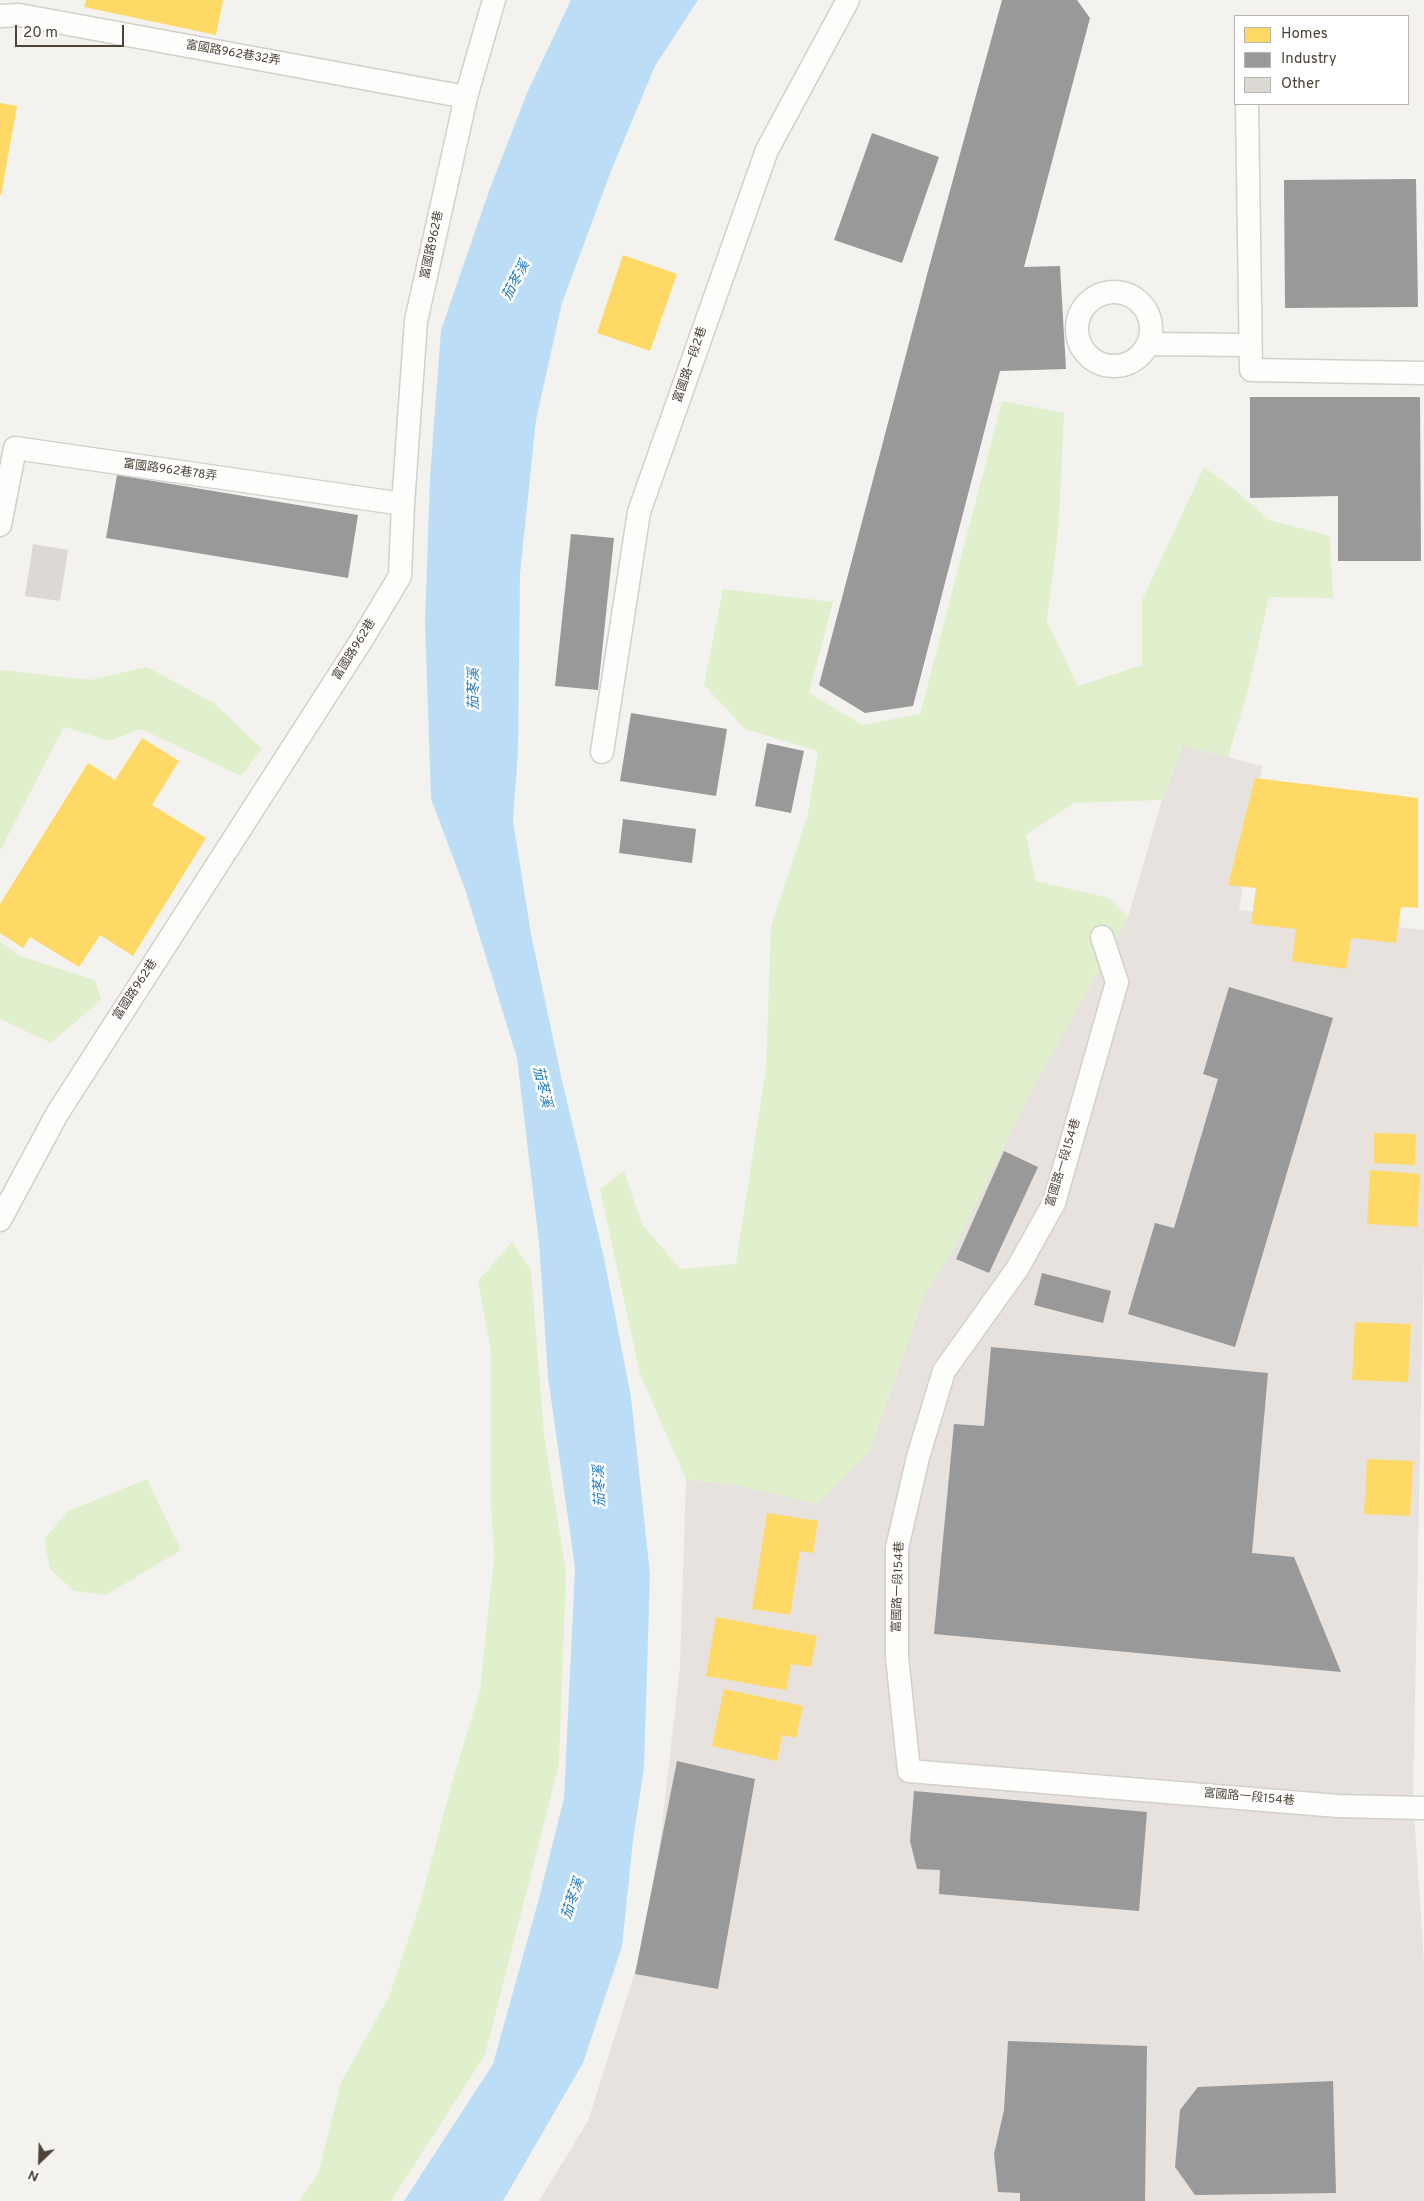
<!DOCTYPE html>
<meta charset="utf-8">
<style>
body{margin:0}
#map{position:relative;width:1424px;height:2201px;overflow:hidden;background:#f4f2ee;font-family:Overpass,sans-serif}
canvas{display:block}
.legend{position:absolute;left:1234px;top:15px;width:175px;height:90px;box-sizing:border-box;background:#fff;border:1px solid #b8b4af;margin:0;padding:6px 9px;list-style:none;font-size:15px;color:#4d4437}
.legend li{display:flex;align-items:center;gap:10px;height:25px}
.legend b{width:25px;border:1px solid #b8b4af}
.north{position:absolute;left:15px;top:2136px;width:50px;height:50px;-webkit-text-stroke:4px #fff;paint-order:stroke;rotate:204deg;font-size:14px;font-weight:700;line-height:20px;text-align:center;color:#4d4437}
.north::after{content:'';display:block;margin:auto;width:18px;height:22px;background:#4d4437;clip-path:polygon(50% 0,100% 100%,50% 72%,0 100%)}
.scale{position:absolute;left:15px;top:25px;width:109px;height:22px;box-sizing:border-box;border:2px solid #4d4437;border-top:0;padding-left:6px;font-size:15px;line-height:18px;white-space:nowrap;color:#4d4437;-webkit-text-stroke:4px #fff;paint-order:stroke}
</style>
<div id="map">
<canvas width="1424" height="2201"></canvas>
<ul class="legend">
<li><b style="height:14px;background:#ffd966"></b>Homes</li>
<li><b style="height:14px;background:#999"></b>Industry</li>
<li><b style="height:14px;background:#dcd9d4"></b>Other</li>
</ul>
<div class="north">N</div>
<div class="scale">20 m</div>
</div>
<script>
const ctx = document.querySelector('canvas').getContext('2d');
ctx.lineJoin = 'round';
function paint(path, color) {
  ctx.fillStyle = color;
  ctx.fill(path, 'evenodd');
}
function toPath(rows) {
  const path = new Path2D();
  for (const r of rows) {
    if (r.length === 3) {
      path.moveTo(r[0] + r[2], r[1]);
      path.arc(r[0], r[1], r[2], 0, 2 * Math.PI);
      continue;
    }
    path.moveTo(r[0], r[1]);
    for (let i = 2; i < r.length; i += 2) path.lineTo(r[i], r[i + 1]);
  }
  return path;
}
function trace(path, color, width, dash) {
  ctx.strokeStyle = color;
  ctx.lineWidth = width;
  ctx.lineCap = dash ? 'butt' : 'round';
  ctx.setLineDash(dash || []);
  ctx.stroke(path);
}
function label(font, color, halo, rows, align = 'center') {
  ctx.font = font + ' Overpass,"Noto Sans TC",sans-serif';
  ctx.lineWidth = 5;
  ctx.setLineDash([]);
  ctx.textBaseline = 'middle';
  ctx.strokeStyle = halo;
  ctx.fillStyle = color;
  for (const [text, x, y, turn = 0] of rows) {
    ctx.save();
    ctx.translate(x, y);
    ctx.rotate((+turn || 0) * Math.PI / 180);
    ctx.textAlign = isNaN(turn) ? turn : align;
    if (halo) ctx.strokeText(text, 0, 0);
    ctx.fillText(text, 0, 0);
    ctx.restore();
  }
}
paint(toPath([
 [1183,745,1262,766,1239,910,1424,930,1424,1252,1413,1798,1424,1963,1424,2201,539,2201,588,2121,651,1921,680,1667,686,1479,737,1485,870,1450,924,1295,950,1255,1030,1093,1128,917,1162,800]
]), '#e7e2dd');
paint(toPath([
 [1002,401,1064,413,1059,522,1047,622,1078,686,1142,665,1142,600,1204,467,1238,492,1269,520,1330,536,1333,598,1269,597,1248,690,1228,757,1183,745,1162,800,1074,803,1026,835,1036,881,1109,898,1128,917,1030,1093,950,1255,924,1295,870,1450,817,1504,737,1485,686,1479,640,1374,600,1189,624,1171,642,1224,680,1269,736,1264,766,1068,771,927,808,814,818,751,745,729,704,685,723,589,833,602,809,693,863,725,920,714],
 [147,667,214,703,262,749,241,776,141,729,110,741,64,727,0,851,0,670,90,680],
 [0,941,20,956,95,980,101,1000,51,1043,0,1019],
 [512,1242,531,1270,544,1434,566,1572,559,1764,485,2055,391,2201,299,2201,318,2174,341,2082,389,1997,421,1901,451,1786,480,1690,494,1558,491,1502,491,1351,478,1281],
 [147,1479,181,1550,106,1595,74,1591,50,1569,44,1539,68,1511]
]), '#e1f0cc');
paint(toPath([
 [571,0,698,0,655,66,611,171,562,303,536,420,520,574,518,750,513,821,531,934,561,1076,604,1258,631,1397,650,1574,644,1768,633,1840,622,1947,583,2063,503,2201,404,2201,493,2064,538,1902,564,1798,575,1568,548,1377,539,1242,517,1058,465,889,431,799,425,622,430,477,441,330,489,191,527,93]
]), '#bbdef6');
paint(toPath([
 [86,0,223,0,216,35,84,7],
 [0,103,17,106,1,195,0,195],
 [623,255,677,274,650,351,597,333],
 [142,738,179,761,152,805,206,838,133,956,100,935,79,967,30,937,23,948,0,933,0,904,88,763,115,780],
 [1255,778,1418,798,1418,908,1401,907,1396,943,1351,938,1346,969,1292,961,1296,929,1251,924,1256,888,1228,885],
 [1374,1133,1416,1134,1415,1165,1374,1163],
 [1370,1170,1420,1174,1417,1227,1367,1224],
 [1355,1322,1411,1324,1408,1382,1352,1380],
 [1367,1459,1413,1461,1410,1516,1364,1514],
 [767,1513,818,1521,813,1553,800,1551,790,1615,752,1609],
 [716,1617,817,1636,811,1667,791,1664,786,1690,706,1676],
 [724,1689,803,1706,796,1738,782,1735,777,1761,712,1746]
]), '#ffd966');
paint(toPath([
 [1002,0,1077,0,1090,18,1024,267,1060,266,1066,369,1000,371,913,706,865,713,819,685,928,271],
 [872,133,939,157,902,263,834,240],
 [1416,179,1418,307,1285,308,1284,180],
 [1250,397,1420,397,1421,561,1338,561,1338,496,1250,498],
 [117,475,358,515,348,578,106,538],
 [571,534,614,538,598,690,555,686],
 [631,713,727,729,716,796,620,781],
 [767,743,804,751,791,813,755,806],
 [623,819,696,829,692,863,619,853],
 [1229,987,1333,1018,1235,1347,1128,1314,1155,1223,1174,1228,1218,1079,1203,1074],
 [1004,1151,1038,1167,989,1273,956,1259],
 [1042,1273,1111,1291,1103,1323,1034,1305],
 [991,1347,1268,1373,1252,1553,1294,1557,1341,1672,934,1634,954,1424,984,1426],
 [677,1761,755,1779,718,1989,635,1974],
 [914,1791,1147,1812,1139,1911,939,1894,940,1870,917,1869,910,1841],
 [1008,2041,1147,2046,1145,2201,1020,2201,1020,2193,998,2192,994,2154,1004,2110],
 [1333,2081,1336,2193,1195,2195,1175,2167,1180,2110,1198,2087]
]), '#999');
paint(toPath([
 [33,544,68,550,60,601,25,596]
]), '#dcd9d4');
const lane = toPath([
 [0,16,19,15,466,97],
 [1247,104,1251,370,1424,373],
 [1114,329,37],
 [1148,344,1250,345],
 [0,525,15,448,403,504],
 [602,752,639,512,767,150,848,0],
 [1102,937,1117,982,1054,1203,1017,1269,944,1371,918,1457,897,1548,897,1657,909,1771,1338,1806,1424,1808],
 [0,1220,57,1114,361,641,400,576,403,504,416,321,466,97,494,0]
]);
trace(lane, '#d2d0cb', 25);
trace(lane, '#fdfdfc', 22);
label('12px', '#4d4437', '#fff', [
 ["富國路962巷32弄",233,54,10],
 ["富國路962巷",433,245,-78],
 ["富國路一段2巷",691,365,-71],
 ["富國路962巷78弄",170,471,8],
 ["富國路962巷",355,650,-58],
 ["富國路962巷",136,990,-57],
 ["富國路一段154巷",1064,1163,-73],
 ["富國路一段154巷",899,1587,-88],
 ["富國路一段154巷",1249,1798,5]
]);
label('italic 14px', '#217abe', '#fff', [
 ["茄苳溪",517,281,-62],
 ["茄苳溪",475,689,-90],
 ["茄苳溪",541,1087,77],
 ["茄苳溪",601,1486,-92],
 ["茄苳溪",574,1899,-71]
]);
</script>
